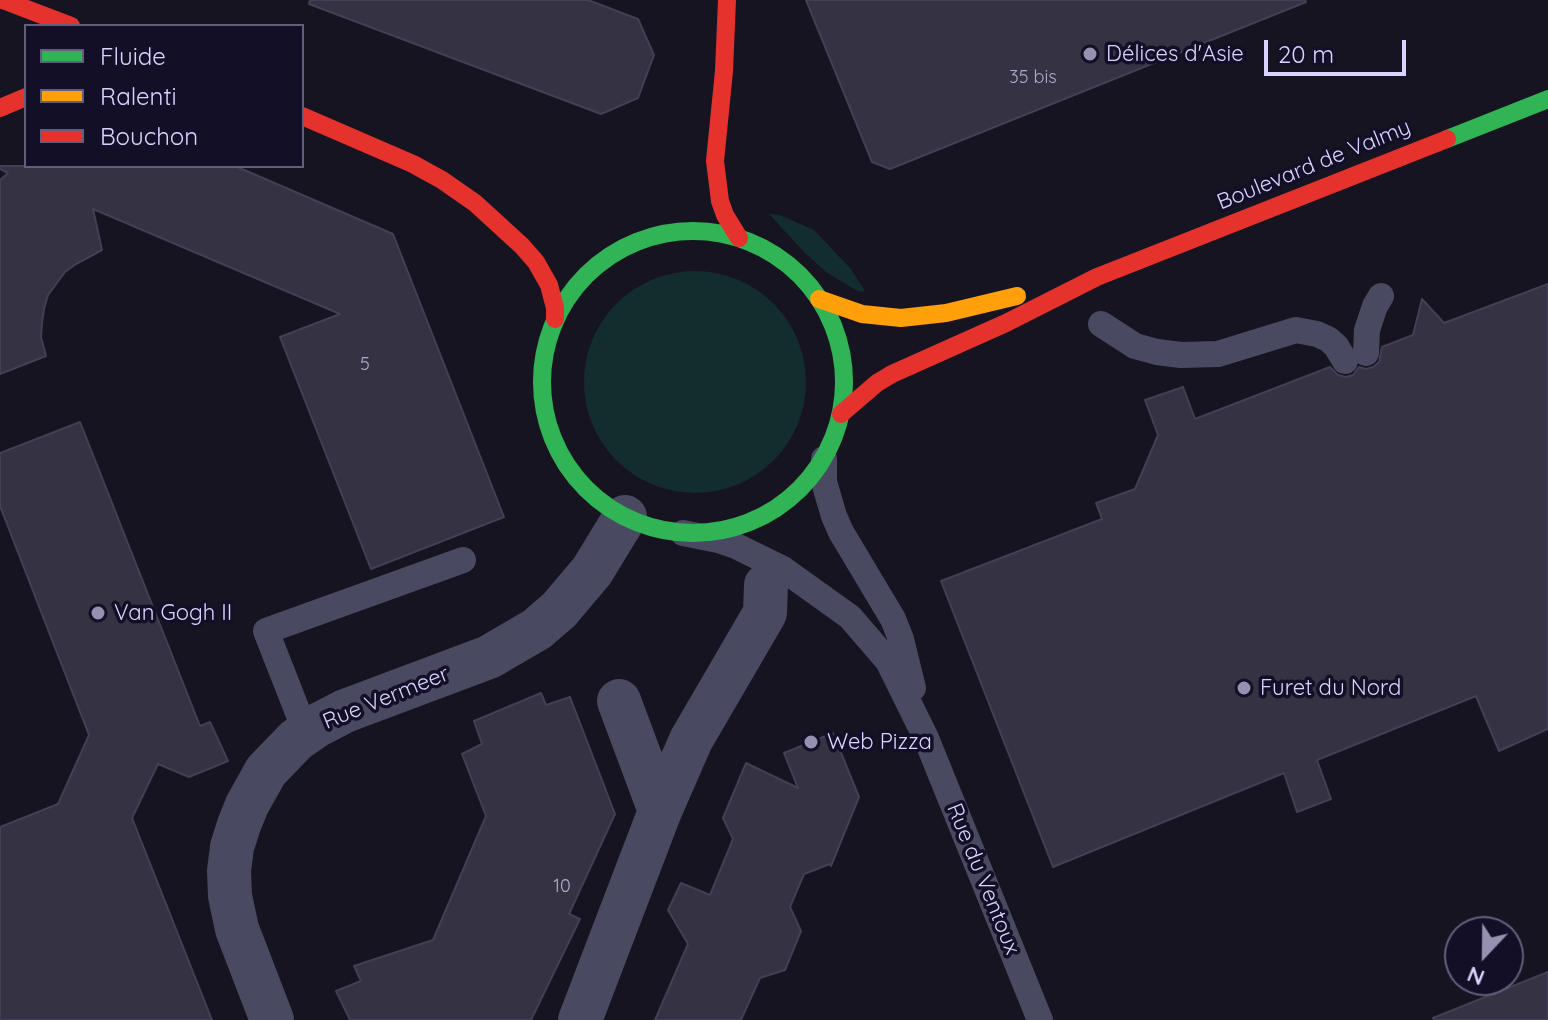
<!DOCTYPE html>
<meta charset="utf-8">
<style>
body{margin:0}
#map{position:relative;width:1548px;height:1020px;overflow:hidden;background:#161421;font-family:Quicksand,sans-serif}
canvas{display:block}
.legend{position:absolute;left:24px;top:24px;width:280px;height:144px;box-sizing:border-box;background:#130f26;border:2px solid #625e7d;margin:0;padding:10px 14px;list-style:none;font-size:24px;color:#d9d4ff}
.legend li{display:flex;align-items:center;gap:16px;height:40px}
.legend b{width:40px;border:2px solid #625e7d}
.north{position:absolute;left:1444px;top:916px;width:80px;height:80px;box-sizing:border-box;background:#130f26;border:2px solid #625e7d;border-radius:50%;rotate:202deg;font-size:22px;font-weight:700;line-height:32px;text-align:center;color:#d9d4ff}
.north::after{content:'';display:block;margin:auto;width:28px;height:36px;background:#9591b1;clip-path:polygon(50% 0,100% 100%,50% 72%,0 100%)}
.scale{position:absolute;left:1264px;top:40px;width:142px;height:36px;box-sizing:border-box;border:4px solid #d9d4ff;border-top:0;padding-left:10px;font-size:24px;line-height:28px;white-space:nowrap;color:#d9d4ff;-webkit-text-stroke:6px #130f26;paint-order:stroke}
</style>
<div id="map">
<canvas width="1548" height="1020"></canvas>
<ul class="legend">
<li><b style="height:10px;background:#30b455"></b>Fluide</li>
<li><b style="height:10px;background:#ff9f0a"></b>Ralenti</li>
<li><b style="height:10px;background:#e5322d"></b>Bouchon</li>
</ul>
<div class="north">N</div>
<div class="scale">20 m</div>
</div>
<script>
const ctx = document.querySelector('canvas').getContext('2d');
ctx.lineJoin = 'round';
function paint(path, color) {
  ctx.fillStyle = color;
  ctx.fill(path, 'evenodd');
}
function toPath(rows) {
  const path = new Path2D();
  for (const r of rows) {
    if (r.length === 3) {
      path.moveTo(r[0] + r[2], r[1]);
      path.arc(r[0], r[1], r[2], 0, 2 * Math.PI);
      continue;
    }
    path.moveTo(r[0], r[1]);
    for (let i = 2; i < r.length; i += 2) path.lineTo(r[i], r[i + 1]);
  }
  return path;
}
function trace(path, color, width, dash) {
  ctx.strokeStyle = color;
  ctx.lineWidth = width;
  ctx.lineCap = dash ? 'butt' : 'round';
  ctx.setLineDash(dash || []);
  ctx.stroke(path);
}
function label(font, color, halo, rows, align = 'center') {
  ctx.font = font + ' Quicksand,sans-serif';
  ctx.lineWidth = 7;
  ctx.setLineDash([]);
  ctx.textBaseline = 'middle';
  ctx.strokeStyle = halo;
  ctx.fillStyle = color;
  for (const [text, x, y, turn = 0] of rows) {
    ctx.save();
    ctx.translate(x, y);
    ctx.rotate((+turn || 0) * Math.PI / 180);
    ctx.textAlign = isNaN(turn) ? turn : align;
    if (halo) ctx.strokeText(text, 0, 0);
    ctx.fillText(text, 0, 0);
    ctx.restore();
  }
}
paint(toPath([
 [769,214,780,215,814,230,851,269,865,291,861,292,854,289,826,272,805,253],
 [695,382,111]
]), '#132c2d');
const building = toPath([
 [310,0,588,0,638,19,654,55,638,98,601,114,309,4,310,0],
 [806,0,1305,0,1306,2,890,169,872,162,806,0],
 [0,166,235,166,393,234,504,517,371,569,280,337,340,314,93,209,102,250,76,264,65,272,48,295,44,309,42,323,41,337,46,356,0,374,0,180,8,173,0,169,0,166],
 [1548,284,1548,729,1499,751,1476,696,1317,760,1331,799,1297,812,1284,773,1053,867,941,581,1102,519,1096,503,1135,489,1158,435,1145,400,1183,387,1195,419,1330,367,1338,375,1346,377,1353,375,1359,367,1366,369,1373,367,1379,362,1382,347,1413,335,1422,299,1444,323,1548,284],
 [80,422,200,726,210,722,228,761,189,777,158,764,132,818,212,1020,0,1020,0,827,58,804,89,735,0,506,0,453,80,422],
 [541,693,546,705,570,697,615,814,569,914,580,919,531,1020,350,1020,336,991,361,981,354,966,433,940,486,816,462,754,482,744,474,721,541,693],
 [833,733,859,797,831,866,830,864,804,874,790,907,801,931,785,970,760,978,741,1020,655,1020,688,944,668,910,681,883,710,895,733,839,723,818,746,763,798,788,784,753,833,733],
 [1548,972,1548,1020,1434,1020,1433,1018,1548,972]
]);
paint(building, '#343243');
trace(building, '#433f54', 2);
trace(toPath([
 [1101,324,1135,346,1157,352,1181,355,1218,354,1296,330,1317,334,1328,339,1336,346,1345,361],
 [1366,353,1367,330,1375,306,1381,296],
 [824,459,824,482,834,516,841,532,893,619,901,639,913,688],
 [683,533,718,540,736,546,783,569,850,617,888,661,926,738,1040,1020],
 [306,733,266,631,463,560]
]), '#4a4962', 26);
trace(toPath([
 [619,701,660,811],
 [272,1020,237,929,230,896,229,871,232,847,239,825,247,805,266,771,296,740,316,726,345,711,489,657,537,629,559,610,592,571,625,517],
 [580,1020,660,811,691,740,765,613,766,585]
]), '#4a4962', 44);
trace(toPath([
 [1447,139,1548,99],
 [693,382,151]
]), '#30b455', 18);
trace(toPath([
 [819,299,862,314,901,318,946,313,1017,296]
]), '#ff9f0a', 18);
trace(toPath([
 [3,0,71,26],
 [727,0,724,71,715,161,720,201,725,215,739,238],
 [0,108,26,97],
 [302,116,413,164,442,180,475,203,522,246,536,262,549,285,555,308,555,319],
 [841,414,877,383,892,374,1006,323,1097,277,1447,139]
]), '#e5322d', 18);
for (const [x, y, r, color] of [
 [1090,54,8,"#9591b1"],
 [98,613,8,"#9591b1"],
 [1244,688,8,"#9591b1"],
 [811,742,8,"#9591b1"]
]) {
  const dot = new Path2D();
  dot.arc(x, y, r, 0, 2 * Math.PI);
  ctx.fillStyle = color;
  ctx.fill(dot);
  trace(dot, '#130f26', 3);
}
label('18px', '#b0acd0', null, [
 ["35 bis",1033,78],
 ["5",365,365],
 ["10",562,887]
]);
label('22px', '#d9d4ff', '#130f26', [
 ["Délices d'Asie",1106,54],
 ["Van Gogh II",114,613],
 ["Furet du Nord",1260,688],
 ["Web Pizza",827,742]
], 'left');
label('22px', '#d9d4ff', '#130f26', [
 ["Boulevard de Valmy",1314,165,-22],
 ["Rue Vermeer",386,698,-22],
 ["Rue du Ventoux",983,879,68]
]);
</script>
